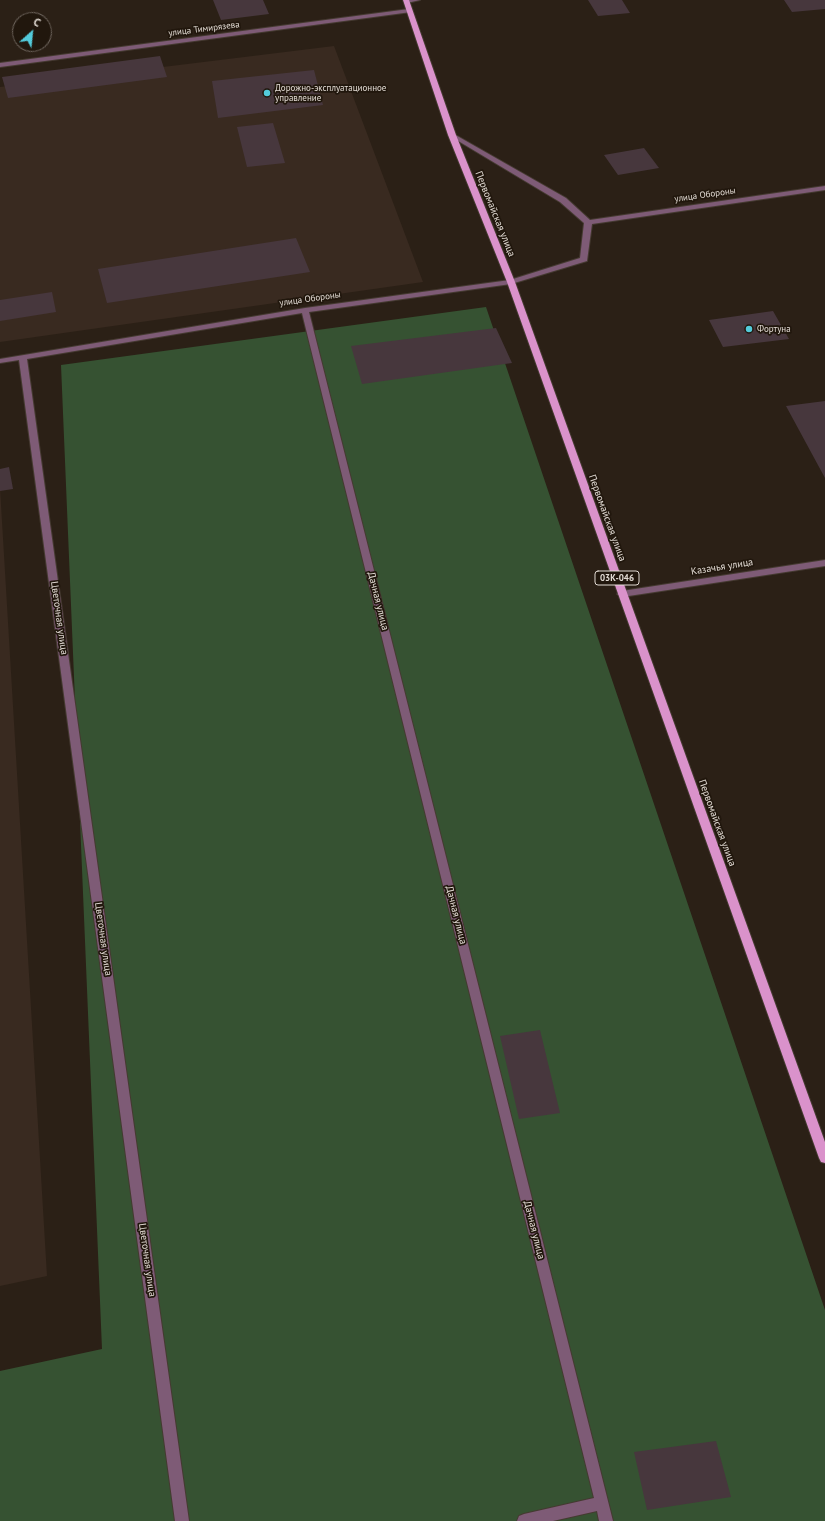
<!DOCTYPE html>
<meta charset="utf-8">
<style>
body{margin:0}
#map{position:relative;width:825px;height:1521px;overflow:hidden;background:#2b2016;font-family:"PT Sans",sans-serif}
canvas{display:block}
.north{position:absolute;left:12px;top:12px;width:40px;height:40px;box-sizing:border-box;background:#21170d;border:1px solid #6e655d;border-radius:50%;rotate:27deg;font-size:11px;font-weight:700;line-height:16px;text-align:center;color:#e2dbd4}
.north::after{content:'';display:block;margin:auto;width:14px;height:18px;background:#53cbdb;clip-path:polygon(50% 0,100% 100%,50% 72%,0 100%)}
</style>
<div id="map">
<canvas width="825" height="1521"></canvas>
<div class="north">С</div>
</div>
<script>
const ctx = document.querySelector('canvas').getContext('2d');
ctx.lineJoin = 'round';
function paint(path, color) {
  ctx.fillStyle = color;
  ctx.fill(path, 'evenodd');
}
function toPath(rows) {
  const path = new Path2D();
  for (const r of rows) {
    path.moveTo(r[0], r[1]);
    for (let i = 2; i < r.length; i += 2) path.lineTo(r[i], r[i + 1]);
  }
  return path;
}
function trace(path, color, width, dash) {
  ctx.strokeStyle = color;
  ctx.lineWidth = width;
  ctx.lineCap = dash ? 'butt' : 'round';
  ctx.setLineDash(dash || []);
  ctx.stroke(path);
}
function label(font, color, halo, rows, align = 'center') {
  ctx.font = font + ' "PT Sans",sans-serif';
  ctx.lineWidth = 3.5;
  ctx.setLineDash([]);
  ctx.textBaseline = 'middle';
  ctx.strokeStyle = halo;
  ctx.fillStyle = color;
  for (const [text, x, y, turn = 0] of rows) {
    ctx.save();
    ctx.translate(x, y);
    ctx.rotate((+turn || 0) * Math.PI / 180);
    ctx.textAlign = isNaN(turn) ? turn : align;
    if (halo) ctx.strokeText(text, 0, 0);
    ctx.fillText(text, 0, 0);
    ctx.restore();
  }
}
paint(toPath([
 [334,46,423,282,0,342,0,87],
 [0,488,47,1276,0,1286]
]), '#392a20');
paint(toPath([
 [486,307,825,1310,825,1521,0,1521,0,1371,102,1349,61,365]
]), '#365232');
paint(toPath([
 [213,0,263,0,269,14,221,20],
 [588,0,622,0,630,13,598,16],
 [784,0,825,0,825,9,792,12],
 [160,56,167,77,8,98,2,77],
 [314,70,323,105,218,118,212,81],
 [273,123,285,163,247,167,237,127],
 [644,148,659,168,618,175,604,155],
 [296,238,310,272,107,303,98,269],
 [52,292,56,312,0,321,0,300],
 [773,311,789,339,723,347,709,320],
 [496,328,512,363,362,384,351,346],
 [825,401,825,478,786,406],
 [9,467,13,489,0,491,0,469],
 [540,1030,560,1113,519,1119,500,1036],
 [716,1441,731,1497,647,1510,634,1452]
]), '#47373d');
const minor = toPath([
 [405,0,420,0,407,3,405,2,405,0],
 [409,9,411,10,411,12,0,67,0,63,409,9],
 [452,133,566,198,590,220,825,186,825,190,592,224,587,261,511,284,309,312,613,1521,599,1521,597,1511,553,1521,517,1521,519,1516,524,1514,594,1498,302,313,27,359,189,1521,175,1521,19,360,0,363,0,359,305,308,510,280,580,258,584,223,560,202,450,136,448,135,452,133],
 [825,560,825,566,622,597,617,594,622,591,825,560]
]);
const major = toPath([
 [403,0,409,0,456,135,515,282,825,1142,825,1163,821,1162,819,1158,507,282,448,135,403,0]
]);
trace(minor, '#453a31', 2);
trace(major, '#453a31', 2);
paint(minor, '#7e5b76');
paint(major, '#da92cb');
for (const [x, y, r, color] of [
 [267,93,4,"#53cbdb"],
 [749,329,4,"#53cbdb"]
]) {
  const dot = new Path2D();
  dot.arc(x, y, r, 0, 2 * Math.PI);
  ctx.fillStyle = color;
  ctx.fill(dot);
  trace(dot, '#21170d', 1.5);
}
label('9px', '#e2dbd4', '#21170d', [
 ["улица Тимирязева",204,29,-7],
 ["улица Обороны",705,195,-8],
 ["улица Обороны",310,299,-8]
]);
label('9px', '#e2dbd4', '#21170d', [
 ["Дорожно-эксплуатационное",275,88],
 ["управление",275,98],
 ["Фортуна",757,329]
], 'left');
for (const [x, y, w] of [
 [617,578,44]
]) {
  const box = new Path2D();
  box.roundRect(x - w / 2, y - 7, w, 14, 3);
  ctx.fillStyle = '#21170d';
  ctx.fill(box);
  trace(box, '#e2dbd4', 1);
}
label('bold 9px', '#e2dbd4', null, [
 ["03К-046",617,578]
]);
label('10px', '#e2dbd4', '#21170d', [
 ["Первомайская улица",495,214,68],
 ["Первомайская улица",607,518,70],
 ["Казачья улица",722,567,-9],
 ["Дачная улица",378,601,76],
 ["Цветочная улица",59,618,82],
 ["Первомайская улица",717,823,70],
 ["Дачная улица",456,915,76],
 ["Цветочная улица",103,939,82],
 ["Дачная улица",534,1230,76],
 ["Цветочная улица",147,1260,82]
]);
</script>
